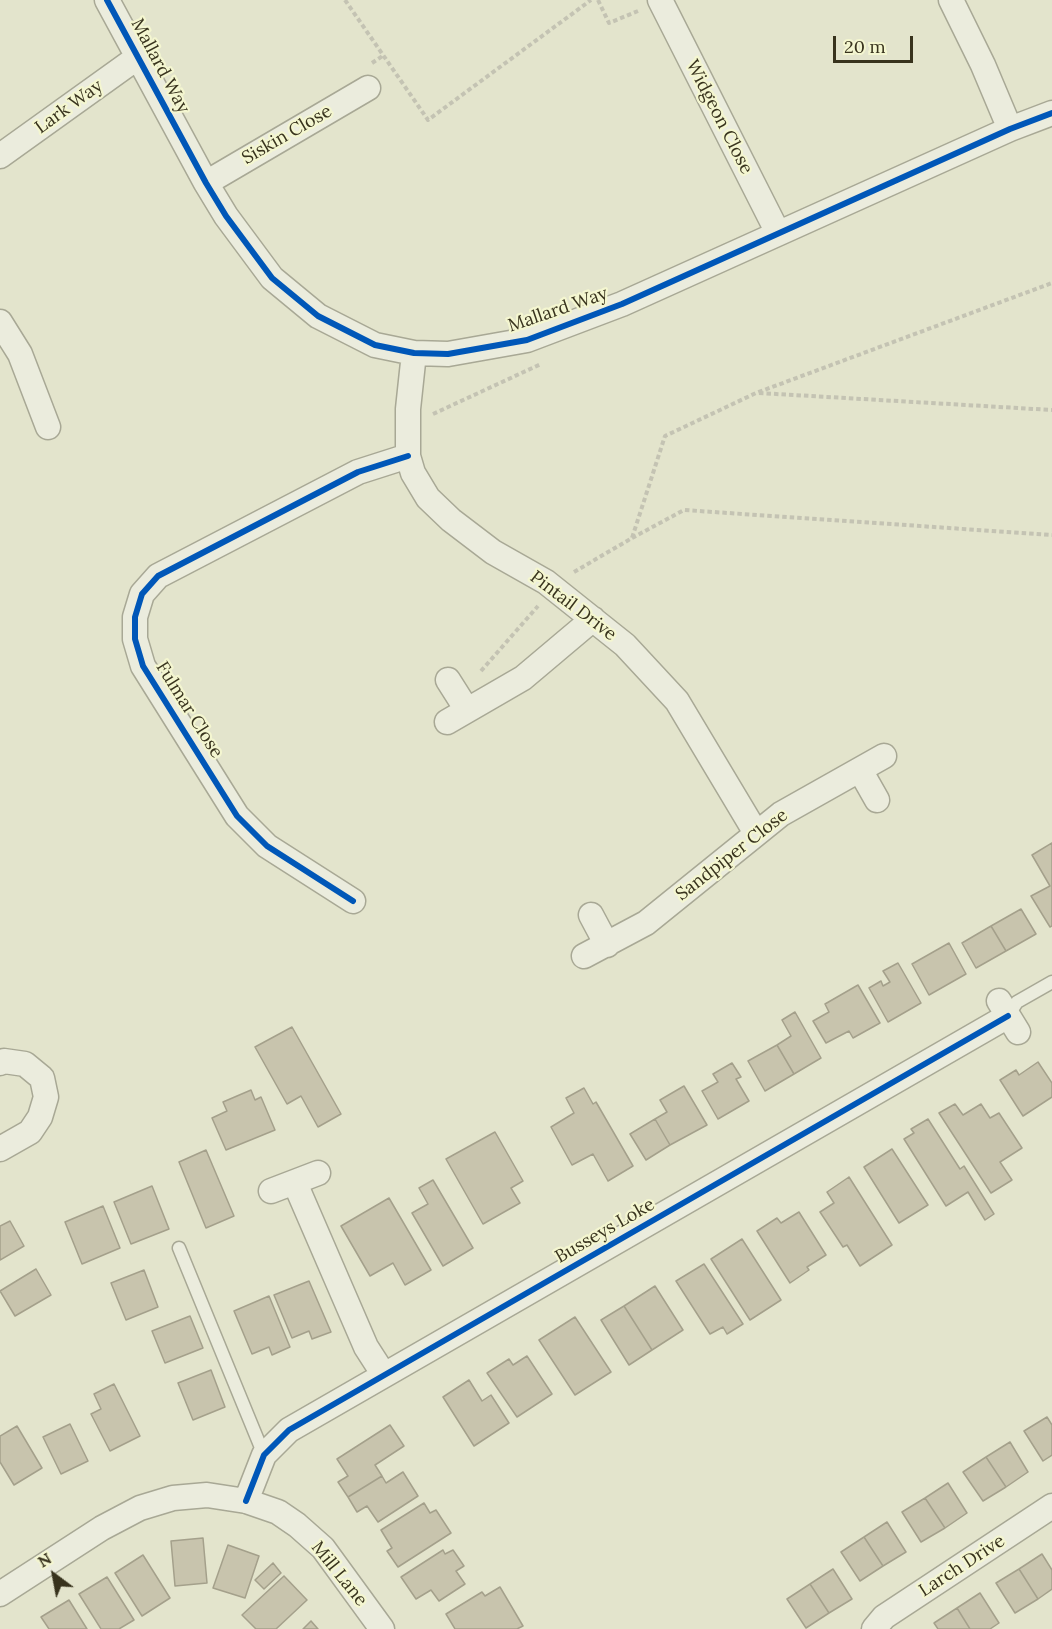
<!DOCTYPE html>
<style>
body{margin:0}
#map{position:relative;width:1052px;height:1629px;overflow:hidden;background:#e3e4cc;font-family:Lora,serif}
canvas{display:block}
.north{position:absolute;left:24px;top:1545px;width:60px;height:60px;-webkit-text-stroke:4px #f4f6d0;paint-order:stroke;rotate:328deg;font-size:16px;font-weight:700;line-height:24px;text-align:center;color:#38331d}
.north::after{content:'';display:block;margin:auto;width:21px;height:27px;background:#38331d;clip-path:polygon(50% 0,100% 100%,50% 72%,0 100%)}
.scale{position:absolute;left:833px;top:36px;width:80px;height:27px;box-sizing:border-box;border:3px solid #38331d;border-top:0;padding-left:8px;font-size:18px;line-height:21px;white-space:nowrap;color:#38331d;-webkit-text-stroke:4px #f4f6d0;paint-order:stroke}
</style>
<div id="map">
<canvas width="1052" height="1629"></canvas>
<div class="north">N</div>
<div class="scale">20 m</div>
</div>
<script>
const ctx = document.querySelector('canvas').getContext('2d');
ctx.lineJoin = 'round';
function paint(path, color) {
  ctx.fillStyle = color;
  ctx.fill(path, 'evenodd');
}
function toPath(rows) {
  const path = new Path2D();
  for (const r of rows) {
    path.moveTo(r[0], r[1]);
    for (let i = 2; i < r.length; i += 2) path.lineTo(r[i], r[i + 1]);
  }
  return path;
}
function trace(path, color, width, dash) {
  ctx.strokeStyle = color;
  ctx.lineWidth = width;
  ctx.lineCap = dash ? 'butt' : 'round';
  ctx.setLineDash(dash || []);
  ctx.stroke(path);
}
function label(font, color, halo, rows, align = 'center') {
  ctx.font = font + ' Lora,serif';
  ctx.lineWidth = 4.5;
  ctx.setLineDash([]);
  ctx.textBaseline = 'middle';
  ctx.strokeStyle = halo;
  ctx.fillStyle = color;
  for (const [text, x, y, turn = 0] of rows) {
    ctx.save();
    ctx.translate(x, y);
    ctx.rotate((+turn || 0) * Math.PI / 180);
    ctx.textAlign = isNaN(turn) ? turn : align;
    if (halo) ctx.strokeText(text, 0, 0);
    ctx.fillText(text, 0, 0);
    ctx.restore();
  }
}
const building = toPath([
 [1052,843,1052,926,1050,927,1031,896,1050,886,1032,855,1052,843],
 [1021,909,1036,934,1006,951,991,926,1021,909],
 [991,926,1006,951,976,968,962,943,991,926],
 [949,943,966,974,929,995,912,964,949,943],
 [898,963,921,1003,888,1022,869,988,881,981,883,986,890,982,883,971,898,963],
 [858,985,880,1023,853,1038,849,1031,826,1043,813,1021,829,1012,825,1004,858,985],
 [795,1012,821,1058,794,1074,777,1045,791,1036,782,1020,795,1012],
 [292,1027,341,1114,318,1127,301,1096,287,1104,255,1047,292,1027],
 [777,1045,794,1074,765,1091,748,1061,777,1045],
 [1038,1062,1052,1083,1052,1097,1023,1116,1000,1080,1016,1070,1019,1075,1038,1062],
 [732,1063,741,1077,736,1079,749,1101,718,1119,702,1091,718,1082,713,1074,732,1063],
 [684,1086,707,1125,670,1145,655,1119,667,1112,660,1100,684,1086],
 [584,1088,593,1104,596,1102,633,1166,608,1181,593,1154,572,1165,551,1127,574,1113,566,1098,584,1088],
 [251,1090,255,1100,261,1097,275,1130,226,1150,212,1118,227,1111,223,1102,251,1090],
 [955,1104,963,1115,981,1104,990,1118,999,1113,1022,1148,1000,1162,1012,1180,991,1193,939,1113,955,1104],
 [655,1119,670,1145,646,1160,630,1134,655,1119],
 [928,1119,960,1169,964,1166,994,1214,985,1220,968,1192,946,1206,904,1139,914,1133,911,1129,928,1119],
 [495,1132,523,1181,511,1188,520,1203,483,1224,446,1159,495,1132],
 [892,1149,928,1205,899,1223,864,1167,892,1149],
 [206,1150,234,1216,206,1228,179,1162,206,1150],
 [849,1177,892,1245,860,1266,847,1245,843,1247,820,1212,834,1203,827,1192,849,1177],
 [433,1180,473,1248,443,1266,412,1213,428,1204,419,1188,433,1180],
 [152,1186,169,1229,131,1244,114,1202,152,1186],
 [389,1198,431,1270,405,1285,393,1263,370,1276,341,1226,389,1198],
 [103,1206,120,1248,82,1264,65,1222,103,1206],
 [799,1212,826,1255,807,1267,809,1270,790,1283,757,1231,777,1218,781,1223,799,1212],
 [10,1221,24,1246,0,1260,0,1226,10,1221],
 [742,1239,781,1300,750,1320,711,1259,742,1239],
 [704,1264,743,1324,727,1334,723,1327,710,1334,676,1281,704,1264],
 [36,1269,51,1295,15,1316,0,1291,36,1269],
 [144,1270,158,1307,126,1320,111,1283,144,1270],
 [309,1281,331,1332,312,1339,309,1331,292,1338,274,1295,309,1281],
 [655,1286,683,1330,652,1350,624,1306,655,1286],
 [269,1296,290,1347,272,1355,269,1347,252,1354,234,1311,269,1296],
 [624,1306,652,1350,629,1365,601,1320,624,1306],
 [190,1316,203,1348,165,1363,152,1331,190,1316],
 [575,1317,611,1372,575,1395,539,1340,575,1317],
 [527,1356,552,1394,517,1417,487,1373,509,1359,513,1365,527,1356],
 [211,1370,225,1407,193,1420,178,1383,211,1370],
 [469,1380,482,1401,491,1395,509,1423,474,1446,443,1397,469,1380],
 [114,1384,140,1436,110,1451,91,1414,101,1409,94,1394,114,1384],
 [1047,1417,1052,1425,1052,1455,1043,1461,1024,1431,1047,1417],
 [70,1424,88,1461,61,1474,43,1437,70,1424],
 [390,1425,404,1446,375,1465,382,1476,348,1497,338,1482,348,1476,337,1459,390,1425],
 [17,1426,42,1468,14,1485,0,1462,0,1436,17,1426],
 [1010,1442,1028,1472,1006,1487,986,1457,1010,1442],
 [986,1457,1006,1487,983,1501,963,1472,986,1457],
 [403,1472,418,1496,378,1522,367,1506,357,1512,348,1497,382,1476,386,1483,403,1472],
 [948,1483,967,1513,945,1528,925,1498,948,1483],
 [925,1498,945,1528,921,1542,902,1512,925,1498],
 [424,1503,430,1513,436,1510,451,1533,398,1567,387,1551,392,1548,381,1530,424,1503],
 [887,1522,906,1552,883,1566,864,1537,887,1522],
 [864,1537,883,1566,860,1581,841,1552,864,1537],
 [203,1538,207,1583,175,1586,171,1541,203,1538],
 [228,1545,259,1556,245,1598,213,1588,228,1545],
 [443,1550,445,1554,453,1550,464,1566,456,1571,465,1584,439,1601,431,1590,416,1599,401,1577,443,1550],
 [1042,1554,1052,1570,1052,1589,1038,1599,1019,1569,1042,1554],
 [143,1555,170,1598,142,1616,115,1573,143,1555],
 [273,1563,281,1573,264,1589,255,1580,273,1563],
 [833,1569,852,1599,829,1613,810,1584,833,1569],
 [1019,1569,1038,1599,1015,1613,996,1583,1019,1569],
 [284,1576,307,1600,276,1629,256,1629,242,1615,284,1576],
 [107,1577,134,1620,119,1629,101,1629,79,1594,107,1577],
 [810,1584,829,1613,806,1628,787,1599,810,1584],
 [500,1587,523,1626,517,1629,455,1629,446,1614,482,1592,485,1596,500,1587],
 [980,1593,999,1623,990,1629,970,1629,957,1608,980,1593],
 [69,1600,87,1629,49,1629,41,1617,69,1600],
 [957,1608,970,1629,938,1629,934,1623,957,1608],
 [311,1621,318,1629,303,1629,311,1621]
]);
paint(building, '#c8c4ad');
trace(building, '#a4a08b', 1.5);
const service = toPath([
 [1008,1016,1017,1002,1052,982],
 [179,1248,264,1455]
]);
const minor = toPath([
 [107,0,206,183,226,216,272,278,318,316,375,345,414,353,448,354,527,340,622,304,1010,129,1052,113],
 [660,0,778,233],
 [951,0,983,65,1010,129],
 [0,156,138,57],
 [206,183,368,88],
 [0,322,20,354,48,427],
 [414,353,408,409,408,456,413,473,428,498,451,520,493,552,546,582,625,645,677,701,756,833],
 [448,680,467,710],
 [447,722,523,678,593,619],
 [860,770,877,800],
 [353,901,267,846,237,816,143,666,135,639,135,617,142,594,158,576,358,472,408,456],
 [591,915,607,945],
 [584,956,646,923,781,814,884,756],
 [999,1001,1018,1032],
 [0,1063,4,1061,25,1064,42,1078,46,1097,40,1117,30,1132,0,1149],
 [295,1183,366,1347,384,1375],
 [271,1191,318,1173],
 [246,1501,264,1455,289,1430,1008,1016],
 [0,1594,102,1528,140,1508,173,1498,207,1495,246,1501,278,1512,297,1525,323,1548,382,1629],
 [874,1629,884,1617,1052,1506]
]);
trace(service, '#a8a895', 15);
trace(minor, '#a8a895', 27);
trace(toPath([
 [345,0,428,120,591,0],
 [598,0,609,23,638,11],
 [372,63,384,55],
 [759,393,1052,410],
 [433,414,541,364],
 [632,538,684,510,1052,535],
 [574,572,632,538,665,436,756,393,1052,283],
 [481,671,538,606]
]), '#c4c3b3', 4, [4.5, 3]);
trace(service, '#ebecdd', 12);
trace(minor, '#ebecdd', 24);
trace(toPath([
 [107,0,206,183,226,216,272,278,318,316,375,345,414,353,448,354,527,340,622,304,1010,129,1052,113],
 [353,901,267,846,237,816,143,666,135,639,135,617,142,594,158,576,358,472,408,456],
 [246,1501,264,1455,289,1430,1008,1016]
]), '#0057b8', 6);
label('18px', '#38331d', '#f4f6d0', [
 ["Mallard Way",160,66,62],
 ["Lark Way",69,107,-36],
 ["Widgeon Close",719,117,63],
 ["Siskin Close",287,135,-30],
 ["Mallard Way",558,310,-19],
 ["Pintail Drive",573,606,37],
 ["Fulmar Close",189,710,58],
 ["Sandpiper Close",732,855,-38],
 ["Busseys Loke",605,1231,-30],
 ["Larch Drive",962,1566,-33],
 ["Mill Lane",339,1574,51]
]);
</script>
